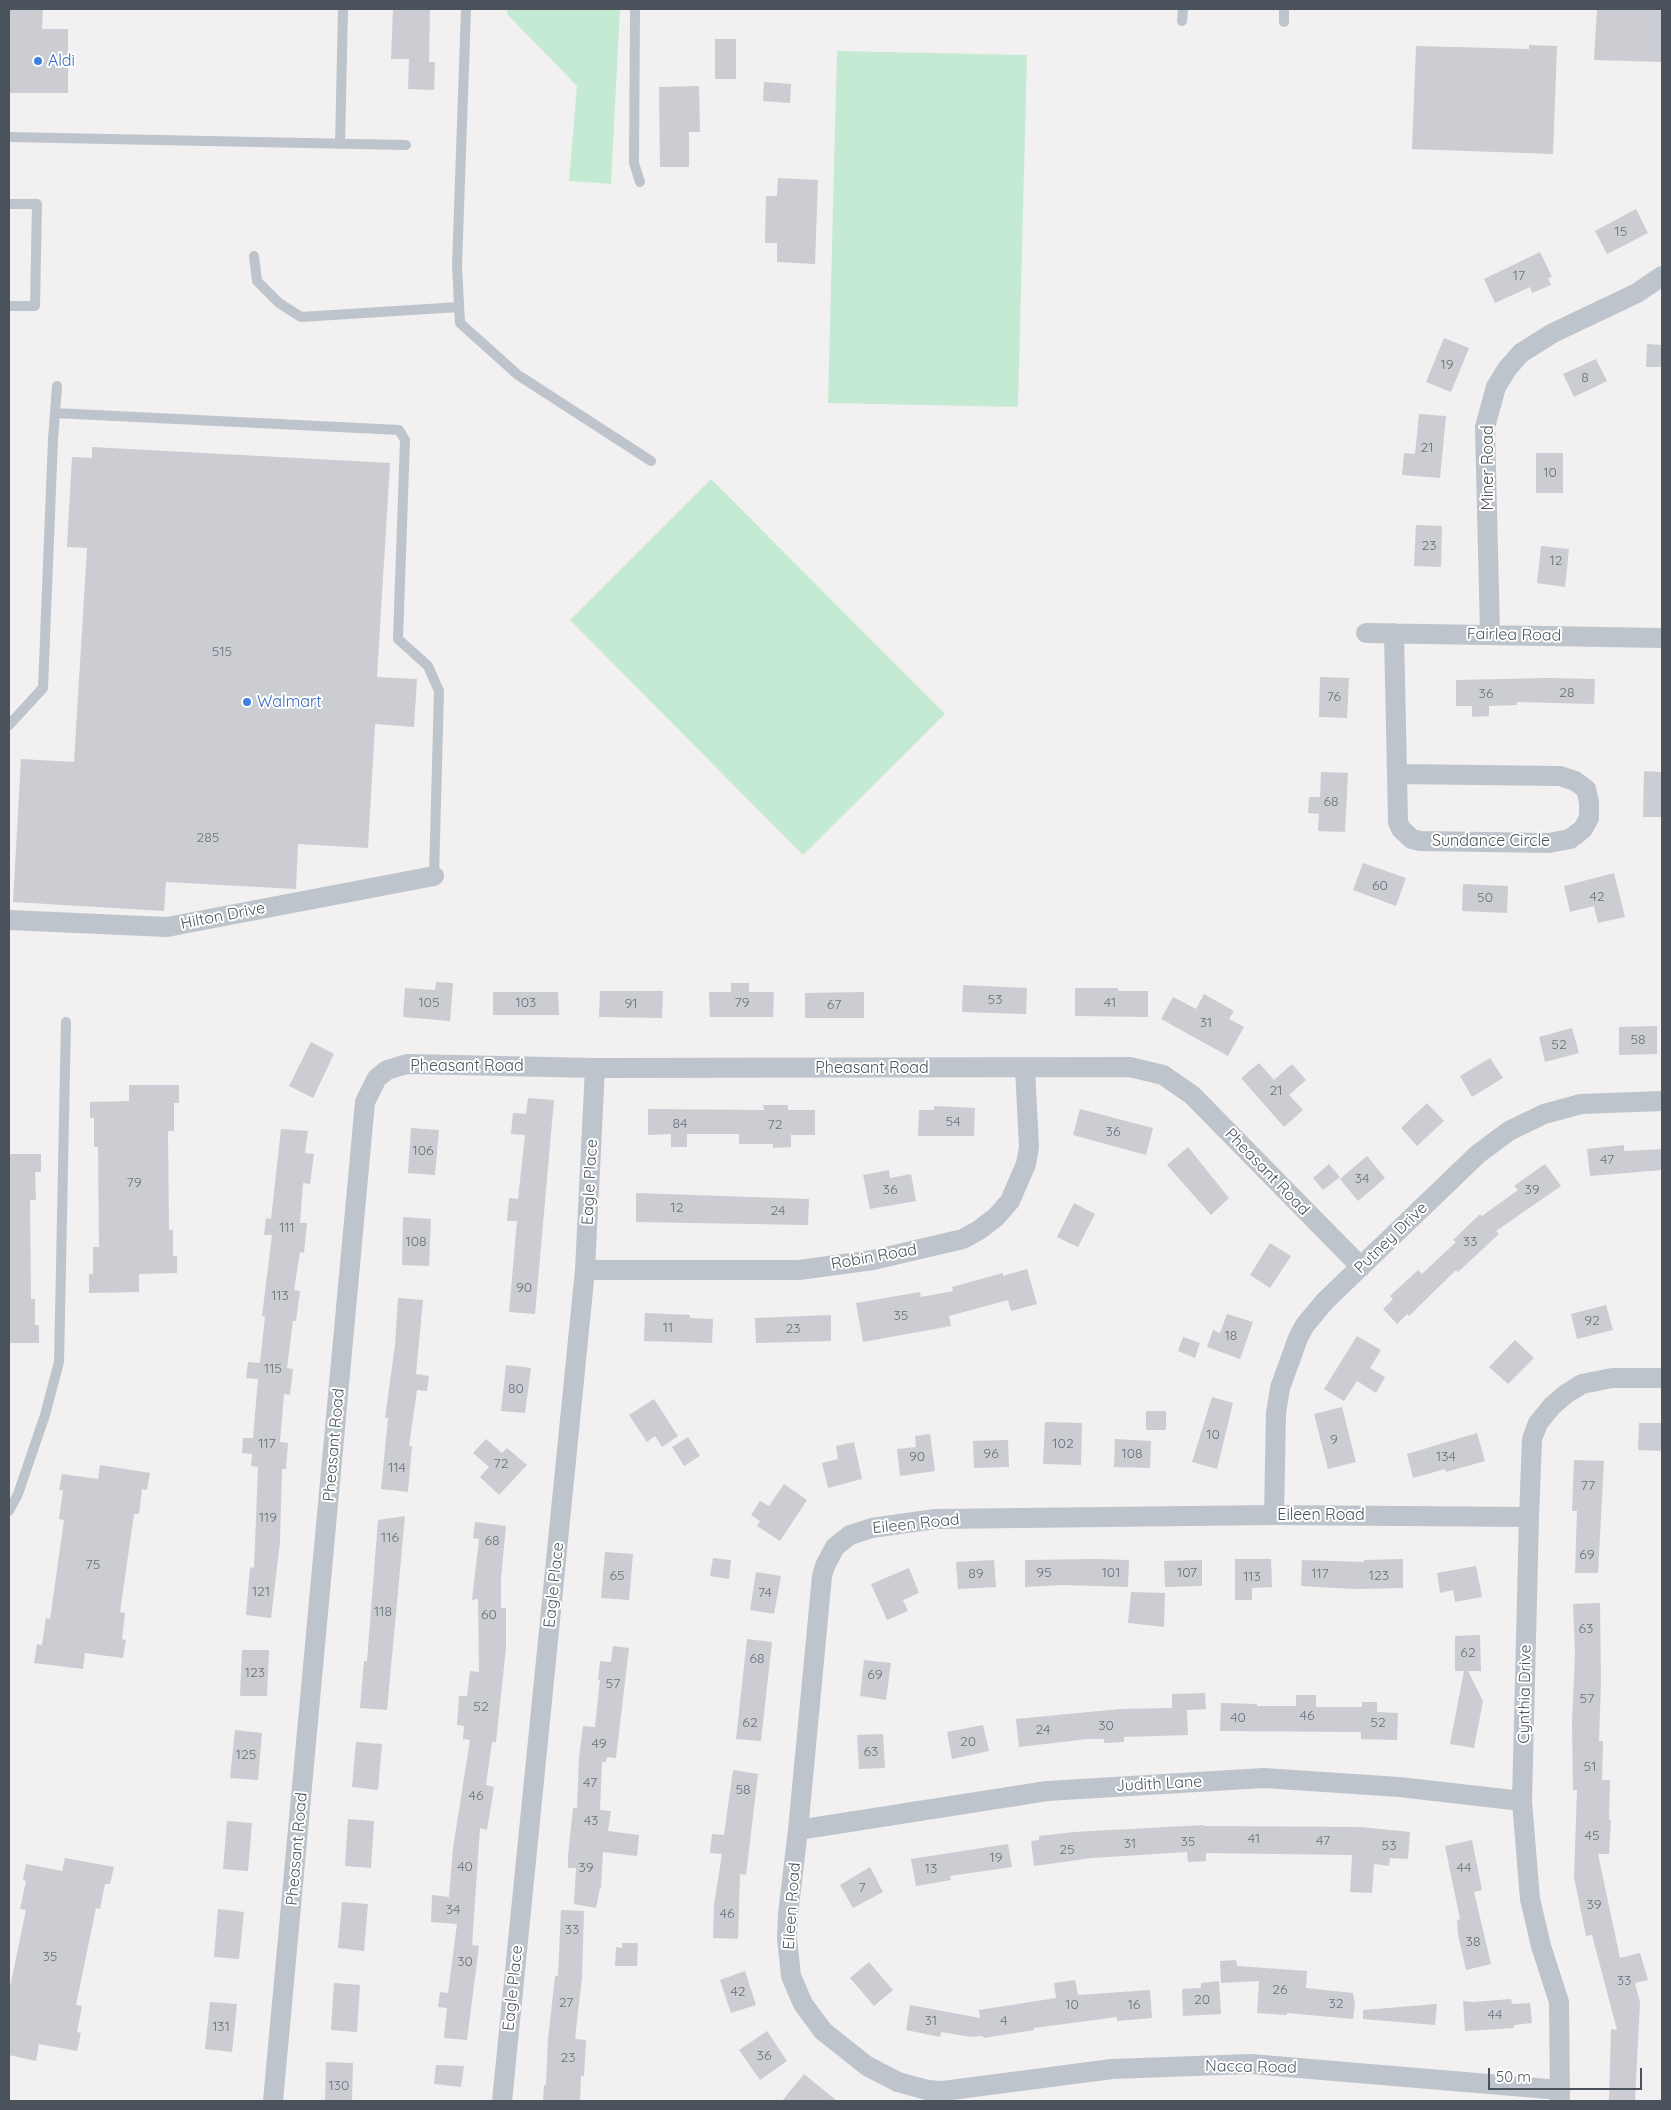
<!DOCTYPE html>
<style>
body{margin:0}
#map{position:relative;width:1671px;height:2110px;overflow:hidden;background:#f2f0f0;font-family:Quicksand,sans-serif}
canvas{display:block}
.frame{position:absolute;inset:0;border:10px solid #4a535b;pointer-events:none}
.scale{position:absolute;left:1488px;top:2068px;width:154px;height:22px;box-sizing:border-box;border:2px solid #4a535b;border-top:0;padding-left:6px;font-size:15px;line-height:18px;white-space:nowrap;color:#4a535b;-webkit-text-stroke:4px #fff;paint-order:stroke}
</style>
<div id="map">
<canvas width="1671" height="2110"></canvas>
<div class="frame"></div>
<div class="scale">50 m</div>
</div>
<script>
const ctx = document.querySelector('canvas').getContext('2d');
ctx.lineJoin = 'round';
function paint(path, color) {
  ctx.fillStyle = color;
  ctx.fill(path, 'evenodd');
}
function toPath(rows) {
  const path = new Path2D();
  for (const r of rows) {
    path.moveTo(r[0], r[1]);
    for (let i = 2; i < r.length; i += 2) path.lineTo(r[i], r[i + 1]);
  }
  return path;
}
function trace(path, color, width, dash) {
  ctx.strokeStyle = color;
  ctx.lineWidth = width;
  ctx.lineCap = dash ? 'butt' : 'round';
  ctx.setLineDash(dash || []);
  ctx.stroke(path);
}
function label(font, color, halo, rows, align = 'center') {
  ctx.font = font + ' Quicksand,sans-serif';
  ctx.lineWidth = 4;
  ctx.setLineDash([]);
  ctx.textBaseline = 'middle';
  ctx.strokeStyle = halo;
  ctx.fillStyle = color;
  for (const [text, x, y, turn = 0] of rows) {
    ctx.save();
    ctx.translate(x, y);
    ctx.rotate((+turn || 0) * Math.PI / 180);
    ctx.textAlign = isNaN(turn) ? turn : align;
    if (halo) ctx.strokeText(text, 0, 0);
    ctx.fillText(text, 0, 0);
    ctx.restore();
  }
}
paint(toPath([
 [507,9,620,9,611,184,569,181,577,86,507,14],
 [837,51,1027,55,1018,407,828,403],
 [711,479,945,714,803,855,570,620]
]), '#c5ead4');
paint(toPath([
 [9,9,43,9,42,29,68,29,68,93,9,93],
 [393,9,430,9,429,62,435,62,434,90,408,89,409,59,391,59],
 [1597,9,1662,9,1662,62,1594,60],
 [715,39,736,39,736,79,715,79],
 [1529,45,1557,46,1553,154,1412,149,1416,46,1529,49],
 [764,82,791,84,790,103,763,101],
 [699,86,700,132,689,132,689,167,660,167,659,87],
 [778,178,818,180,815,264,777,262,777,243,765,243,766,196,777,196],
 [1636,209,1648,233,1607,254,1595,231],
 [1540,252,1552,277,1548,278,1551,285,1532,293,1530,287,1495,303,1484,279],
 [1444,338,1469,348,1451,392,1426,382],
 [1647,344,1662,345,1662,367,1646,367],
 [1596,359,1607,381,1574,397,1563,374],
 [1419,414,1446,416,1440,478,1402,475,1404,453,1415,454],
 [92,447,390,463,377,677,417,679,414,727,375,724,368,848,298,844,296,889,166,882,164,911,13,902,21,759,74,762,87,548,67,547,72,457,92,458],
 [1536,453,1563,453,1563,493,1536,493],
 [1416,525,1442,526,1441,567,1414,566],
 [1541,546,1569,549,1565,587,1537,583],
 [1320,677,1349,678,1347,718,1319,717],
 [1548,678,1595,679,1594,704,1517,702,1517,705,1489,706,1489,716,1472,717,1472,706,1456,706,1456,680],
 [1644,771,1662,772,1662,817,1643,817],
 [1321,772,1348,773,1345,832,1318,831,1319,814,1308,813,1309,797,1320,797],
 [1363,863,1406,878,1396,906,1353,890],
 [1614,873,1625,917,1598,923,1594,906,1570,912,1564,886],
 [1463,884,1508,886,1507,913,1462,911],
 [436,982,453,983,450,1021,403,1017,405,988,435,990],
 [731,983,749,983,749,992,774,992,773,1017,710,1017,709,992,731,992],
 [963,985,1027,988,1026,1014,962,1012],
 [1075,988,1117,988,1119,991,1148,991,1148,1017,1075,1016],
 [600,991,663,991,662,1018,599,1017],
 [493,992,558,992,559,1015,493,1015],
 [864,992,864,1018,805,1018,805,993],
 [1204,994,1234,1011,1229,1019,1244,1027,1228,1056,1161,1019,1173,997,1196,1009],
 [1657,1026,1657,1054,1619,1055,1619,1027],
 [1572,1028,1579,1053,1545,1062,1539,1037],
 [311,1042,334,1054,313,1098,289,1086],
 [1490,1058,1503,1078,1472,1097,1460,1076],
 [1259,1063,1274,1080,1292,1064,1306,1080,1289,1095,1303,1110,1284,1127,1241,1078],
 [129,1085,179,1085,179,1103,174,1103,174,1131,168,1131,169,1230,173,1230,173,1256,177,1256,177,1273,139,1274,139,1292,89,1293,89,1274,93,1274,93,1247,99,1247,98,1147,94,1147,94,1118,90,1118,90,1102,129,1101],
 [528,1098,554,1100,535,1314,509,1312,517,1221,507,1221,509,1198,518,1199,525,1135,511,1134,513,1113,526,1114],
 [1427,1103,1444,1121,1417,1146,1401,1128],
 [763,1105,788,1105,788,1110,815,1110,815,1135,791,1135,791,1147,773,1148,773,1144,739,1144,739,1134,687,1134,687,1147,671,1147,671,1134,648,1135,648,1109,764,1110],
 [934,1106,975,1108,974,1136,918,1136,919,1110,934,1110],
 [1080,1109,1153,1128,1146,1155,1073,1135],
 [411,1128,439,1130,435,1175,408,1173],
 [281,1129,308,1131,305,1153,314,1154,310,1184,303,1183,300,1223,307,1223,304,1253,300,1252,294,1290,300,1291,296,1321,293,1321,287,1368,293,1369,290,1395,284,1394,280,1442,288,1443,286,1469,282,1469,280,1542,271,1618,246,1615,250,1567,254,1568,258,1467,251,1466,252,1454,242,1453,243,1438,253,1438,258,1379,246,1378,248,1362,260,1363,265,1317,262,1316,272,1235,264,1235,266,1218,271,1219],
 [1624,1145,1624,1151,1662,1149,1662,1170,1590,1176,1587,1149],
 [1188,1147,1229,1198,1211,1215,1167,1165],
 [9,1154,41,1154,41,1172,35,1172,36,1200,30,1200,31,1299,35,1299,35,1325,39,1325,39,1343,9,1343],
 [1367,1156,1385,1178,1358,1201,1340,1179],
 [1329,1164,1340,1177,1323,1190,1313,1178],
 [1545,1164,1561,1186,1496,1231,1499,1234,1458,1272,1456,1270,1409,1316,1407,1314,1397,1324,1383,1309,1393,1299,1390,1296,1418,1270,1422,1274,1456,1242,1453,1240,1480,1214,1482,1216,1518,1190,1514,1186],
 [889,1170,890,1178,911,1174,916,1201,870,1209,863,1175],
 [636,1193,809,1199,808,1225,636,1222],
 [1074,1203,1095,1214,1078,1247,1057,1237],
 [403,1217,431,1219,429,1266,402,1265],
 [1270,1243,1291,1256,1270,1288,1250,1275],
 [1027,1269,1037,1304,1011,1311,1008,1300,949,1316,951,1326,863,1342,856,1303,920,1292,921,1297,953,1291,952,1287,1003,1273,1003,1276],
 [398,1298,423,1300,416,1374,429,1376,427,1391,417,1390,409,1446,412,1446,408,1492,381,1489,388,1418,385,1418,395,1345],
 [1606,1305,1613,1330,1577,1339,1571,1314],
 [645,1313,690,1315,690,1318,713,1319,712,1343,644,1341],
 [1227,1314,1253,1322,1240,1359,1207,1347,1213,1330,1220,1333],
 [831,1315,831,1341,756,1343,755,1318],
 [1357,1336,1381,1350,1370,1368,1385,1377,1376,1393,1357,1381,1344,1401,1324,1389],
 [1183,1337,1200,1343,1195,1358,1178,1351],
 [1515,1340,1534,1358,1508,1384,1489,1367],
 [506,1365,531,1368,525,1413,501,1411],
 [1212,1397,1233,1403,1217,1469,1192,1462],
 [654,1399,678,1436,662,1447,655,1436,647,1442,629,1415],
 [1342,1407,1356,1462,1328,1469,1314,1414],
 [1146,1411,1166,1411,1166,1430,1146,1430],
 [1045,1422,1082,1423,1081,1465,1043,1464],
 [1639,1423,1662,1423,1662,1451,1638,1450],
 [1477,1433,1485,1461,1446,1472,1445,1469,1413,1478,1407,1454],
 [930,1434,935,1471,900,1476,897,1449,916,1447,915,1436],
 [688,1437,700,1456,684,1466,672,1447],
 [486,1439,502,1453,507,1448,527,1465,499,1495,480,1477,489,1467,473,1453],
 [1115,1439,1151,1441,1150,1468,1114,1467],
 [1008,1440,1009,1467,974,1468,973,1441],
 [854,1442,862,1479,828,1488,822,1463,838,1459,836,1446],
 [1574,1460,1604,1461,1598,1573,1575,1573,1577,1511,1572,1511],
 [100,1465,150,1473,147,1490,142,1489,139,1514,134,1514,120,1612,125,1613,122,1639,126,1640,123,1658,85,1653,83,1669,34,1663,37,1644,42,1645,46,1618,50,1619,64,1520,59,1519,63,1490,59,1490,62,1474,98,1479],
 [784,1484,807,1500,780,1541,757,1526,760,1521,751,1515,760,1501,769,1506],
 [405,1516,387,1710,360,1708,364,1661,367,1661,378,1520],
 [475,1522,506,1526,501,1578,501,1608,506,1608,506,1648,496,1742,492,1742,486,1785,494,1787,487,1830,480,1828,472,1945,479,1946,467,2040,444,2038,447,2008,438,2007,440,1992,448,1993,457,1924,431,1922,432,1895,449,1897,453,1848,470,1740,463,1739,464,1726,457,1725,459,1696,467,1696,470,1671,479,1672,478,1599,472,1600,479,1539,473,1538],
 [605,1552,633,1554,629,1600,601,1598],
 [713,1558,731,1560,729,1579,710,1576],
 [1095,1559,1129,1560,1128,1587,1063,1585,1025,1587,1025,1560],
 [1235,1559,1271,1559,1272,1587,1252,1588,1252,1600,1235,1600],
 [1403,1559,1403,1588,1354,1589,1301,1586,1302,1560,1364,1562,1364,1560],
 [994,1560,996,1587,958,1589,956,1562],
 [1202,1560,1202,1586,1165,1587,1164,1561],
 [1476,1566,1482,1597,1455,1602,1453,1590,1440,1593,1437,1573],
 [909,1568,919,1593,903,1600,908,1611,887,1620,871,1584],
 [756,1572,781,1576,774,1614,750,1610],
 [1131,1592,1165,1593,1164,1627,1128,1623],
 [1600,1603,1601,1682,1599,1741,1603,1741,1602,1780,1610,1780,1609,1820,1611,1820,1609,1854,1598,1854,1620,1958,1640,1953,1648,1980,1635,1983,1640,2002,1635,2101,1609,2101,1611,2029,1617,2030,1592,1935,1586,1936,1574,1877,1577,1790,1573,1790,1572,1722,1575,1654,1573,1604],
 [1480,1635,1481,1671,1468,1671,1483,1701,1474,1748,1450,1744,1464,1671,1455,1671,1455,1636],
 [747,1639,772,1642,761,1741,736,1739],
 [613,1646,629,1648,616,1758,607,1757,606,1762,602,1762,600,1810,611,1811,608,1831,639,1835,637,1856,603,1852,601,1888,600,1888,596,1908,574,1904,576,1868,568,1868,568,1856,573,1808,577,1808,579,1758,583,1726,595,1727,600,1680,598,1680,600,1661,611,1662],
 [242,1650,269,1650,267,1696,240,1696],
 [864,1660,891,1663,886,1700,860,1696],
 [1205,1693,1206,1709,1187,1710,1188,1735,1124,1737,1124,1742,1104,1743,1104,1739,1088,1739,1019,1747,1016,1719,1120,1709,1172,1708,1172,1694],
 [1296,1695,1316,1695,1316,1707,1362,1707,1362,1702,1377,1702,1377,1712,1398,1713,1397,1740,1361,1739,1361,1732,1220,1731,1221,1703,1257,1704,1257,1706,1296,1706],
 [983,1725,989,1751,952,1759,947,1732],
 [235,1730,262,1733,258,1780,230,1778],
 [883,1734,885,1768,859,1769,857,1735],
 [356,1742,382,1744,378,1790,352,1787],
 [733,1770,758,1774,746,1875,740,1874,738,1939,713,1938,714,1905,722,1854,710,1853,712,1834,724,1835],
 [348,1819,374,1821,371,1868,345,1866],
 [227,1821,252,1823,248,1871,223,1869],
 [1204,1825,1204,1826,1360,1827,1410,1832,1408,1859,1390,1858,1389,1866,1374,1864,1372,1893,1350,1892,1352,1855,1206,1853,1206,1861,1188,1862,1187,1852,1092,1858,1034,1866,1031,1841,1039,1840,1039,1836,1074,1832],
 [1472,1840,1482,1890,1474,1892,1491,1964,1466,1970,1458,1934,1457,1920,1460,1919,1445,1846],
 [1008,1844,1012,1867,950,1876,951,1880,916,1886,911,1859],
 [65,1858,114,1867,110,1884,105,1884,100,1909,96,1908,76,2005,82,2006,77,2032,81,2033,77,2051,39,2044,36,2061,9,2055,9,1992,26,1910,20,1909,26,1881,23,1880,26,1864,62,1871],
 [870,1867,883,1892,853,1908,840,1885],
 [342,1902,368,1904,364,1951,338,1948],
 [218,1909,244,1912,239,1959,214,1957],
 [561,1910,584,1911,582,1977,575,2039,586,2040,584,2076,581,2076,580,2101,543,2101,544,2085,546,2085,548,2039,555,1976,558,1976],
 [622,1943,638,1943,637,1966,615,1966,616,1947,622,1948],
 [1236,1960,1237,1966,1307,1971,1306,1988,1353,1993,1355,2005,1353,2019,1287,2013,1287,2015,1257,2013,1259,1981,1221,1983,1220,1961],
 [869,1962,893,1990,874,2006,850,1978],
 [745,1971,756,2005,731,2013,720,1980],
 [1075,1980,1078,1995,1150,1990,1152,2018,1117,2021,1117,2017,1034,2028,1034,2030,984,2038,982,2036,971,2037,941,2032,940,2037,906,2030,910,2005,980,2018,979,2010,1056,1998,1054,1983],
 [1219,1981,1221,2014,1183,2016,1182,1989,1201,1988,1201,1983],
 [334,1983,360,1985,357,2032,331,2030],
 [1511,1999,1512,2004,1530,2003,1532,2023,1514,2025,1514,2028,1465,2031,1463,2001,1473,2002],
 [210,2002,237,2004,232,2052,205,2049],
 [1437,2004,1435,2025,1363,2019,1363,2010],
 [767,2031,787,2061,760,2080,739,2050],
 [326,2062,353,2063,352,2101,325,2101],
 [436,2065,464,2066,461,2087,434,2084],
 [804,2074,837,2101,782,2101]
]), '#cbcdd2');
trace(toPath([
 [466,9,457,266,460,323,518,375,651,461],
 [635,9,634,163,640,182],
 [1182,21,1183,9],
 [1284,22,1284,9],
 [9,137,406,145],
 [340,144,343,9],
 [9,204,37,204,35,306,9,306],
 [254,256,257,281,279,303,301,317,459,307],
 [55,413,399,430,405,440,398,639,428,666,439,691,434,876],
 [9,725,43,688,53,439,57,386],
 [9,1511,18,1494,45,1415,59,1362,66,1022]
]), '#bec4cb', 10);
trace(toPath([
 [1366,633,1662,638],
 [1394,633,1397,774],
 [1490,634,1485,427,1496,387,1507,369,1521,353,1553,333,1637,293,1662,276],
 [1397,774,1560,776,1575,781,1586,789,1589,802,1589,818,1583,829,1570,839,1549,843,1420,841,1412,839,1401,829,1398,822,1397,774],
 [9,920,167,927,434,876],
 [585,1270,799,1270,873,1260,963,1239,979,1230,996,1217,1010,1201,1026,1164,1029,1147,1025,1068],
 [1274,1515,1276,1413,1280,1388,1298,1338,1305,1325,1325,1301,1478,1154,1509,1131,1544,1114,1581,1104,1662,1101],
 [1529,1517,1274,1515,935,1519,872,1528,850,1535,835,1547,825,1566,822,1576,798,1830,788,1914,787,1938,791,1976,803,2004,823,2031,867,2066,898,2082,927,2090,943,2091,1112,2069,1251,2064,1560,2090],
 [798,1830,1047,1791,1264,1778,1399,1787,1522,1801],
 [273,2101,365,1102,377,1078,387,1070,407,1064,595,1068,1130,1067,1163,1075,1192,1095,1361,1267],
 [502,2101,585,1270,595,1068],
 [1560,2101,1559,2002,1541,1946,1530,1899,1522,1801,1529,1517,1532,1439,1538,1423,1552,1406,1566,1394,1582,1384,1612,1378,1662,1378]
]), '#bec4cb', 20);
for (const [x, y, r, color] of [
 [38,61,5,"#3f7fe0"],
 [247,702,5,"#3f7fe0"]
]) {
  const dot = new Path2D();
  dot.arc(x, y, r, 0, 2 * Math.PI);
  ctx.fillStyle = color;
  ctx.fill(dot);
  trace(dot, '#fff', 2);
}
label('14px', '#6a7279', null, [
 ["15",1621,232],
 ["17",1519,276],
 ["19",1447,365],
 ["8",1585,378],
 ["21",1427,448],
 ["10",1550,473],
 ["23",1429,546],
 ["12",1556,561],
 ["515",222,652],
 ["28",1567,693],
 ["36",1486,694],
 ["76",1334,697],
 ["68",1331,802],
 ["285",208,838],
 ["60",1380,886],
 ["42",1597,897],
 ["50",1485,898],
 ["53",995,1000],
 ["105",429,1003],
 ["103",526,1003],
 ["79",742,1003],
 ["41",1110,1003],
 ["91",631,1004],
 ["67",834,1005],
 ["31",1206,1023],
 ["58",1638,1040],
 ["52",1559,1045],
 ["21",1276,1091],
 ["54",953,1122],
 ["84",680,1124],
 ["72",775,1125],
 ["36",1113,1132],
 ["106",423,1151],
 ["47",1607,1160],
 ["34",1362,1179],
 ["79",134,1183],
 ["36",890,1190],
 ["39",1532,1190],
 ["12",677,1208],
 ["24",778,1211],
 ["111",287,1228],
 ["108",416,1242],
 ["33",1470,1242],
 ["90",524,1288],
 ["113",280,1296],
 ["35",901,1316],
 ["92",1592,1321],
 ["11",668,1328],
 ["23",793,1329],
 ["18",1231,1336],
 ["115",273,1369],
 ["80",516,1389],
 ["10",1213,1435],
 ["9",1334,1440],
 ["117",267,1444],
 ["102",1063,1444],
 ["96",991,1454],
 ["108",1132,1454],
 ["90",917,1457],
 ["134",1446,1457],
 ["72",501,1464],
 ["114",397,1468],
 ["77",1588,1486],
 ["119",268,1518],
 ["116",390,1538],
 ["68",492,1541],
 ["69",1587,1555],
 ["75",93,1565],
 ["95",1044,1573],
 ["101",1111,1573],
 ["107",1187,1573],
 ["89",976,1574],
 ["117",1320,1574],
 ["65",617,1576],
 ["123",1379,1576],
 ["113",1252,1577],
 ["121",261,1592],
 ["74",765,1593],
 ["118",383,1612],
 ["60",489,1615],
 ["63",1586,1629],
 ["62",1468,1653],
 ["68",757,1659],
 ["123",255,1673],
 ["69",875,1675],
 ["57",613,1684],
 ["57",1587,1699],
 ["52",481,1707],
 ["46",1307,1716],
 ["40",1238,1718],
 ["62",750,1723],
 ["52",1378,1723],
 ["30",1106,1726],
 ["24",1043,1730],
 ["20",968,1742],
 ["49",599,1744],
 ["63",871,1752],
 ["125",246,1755],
 ["51",1590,1767],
 ["47",590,1783],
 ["58",743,1790],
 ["46",476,1796],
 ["43",591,1821],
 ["45",1592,1836],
 ["41",1254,1839],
 ["47",1323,1841],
 ["35",1188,1842],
 ["31",1130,1844],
 ["53",1389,1846],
 ["25",1067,1850],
 ["19",996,1858],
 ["40",465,1867],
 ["39",586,1868],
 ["44",1464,1868],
 ["13",931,1869],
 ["7",862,1888],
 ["39",1594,1905],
 ["34",453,1910],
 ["46",727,1914],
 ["33",572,1930],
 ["38",1473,1942],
 ["35",50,1957],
 ["30",465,1962],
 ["33",1624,1981],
 ["26",1280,1990],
 ["42",738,1992],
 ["20",1202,2000],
 ["27",566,2003],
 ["32",1336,2004],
 ["10",1072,2005],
 ["16",1134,2005],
 ["44",1495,2015],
 ["31",931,2021],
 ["4",1004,2021],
 ["131",221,2027],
 ["36",764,2056],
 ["23",568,2058],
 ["130",339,2086]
]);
label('16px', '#366cbe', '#fff', [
 ["Aldi",48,61],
 ["Walmart",257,702]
], 'left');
label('16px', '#4a535b', '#fff', [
 ["Miner Road",1488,468,-90],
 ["Fairlea Road",1514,635,1],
 ["Sundance Circle",1491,841],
 ["Hilton Drive",223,916,-11],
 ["Pheasant Road",467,1066],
 ["Pheasant Road",872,1068],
 ["Pheasant Road",1267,1172,46],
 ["Eagle Place",590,1182,-87],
 ["Putney Drive",1391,1238,-44],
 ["Robin Road",874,1257,-10],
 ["Pheasant Road",334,1445,-85],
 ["Eileen Road",1321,1515],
 ["Eileen Road",916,1524,-6],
 ["Eagle Place",554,1585,-84],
 ["Cynthia Drive",1525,1694,-89],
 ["Judith Lane",1159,1784,-3],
 ["Pheasant Road",297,1849,-85],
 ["Eileen Road",792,1906,-86],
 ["Eagle Place",513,1988,-84],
 ["Nacca Road",1251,2067,1]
]);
</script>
